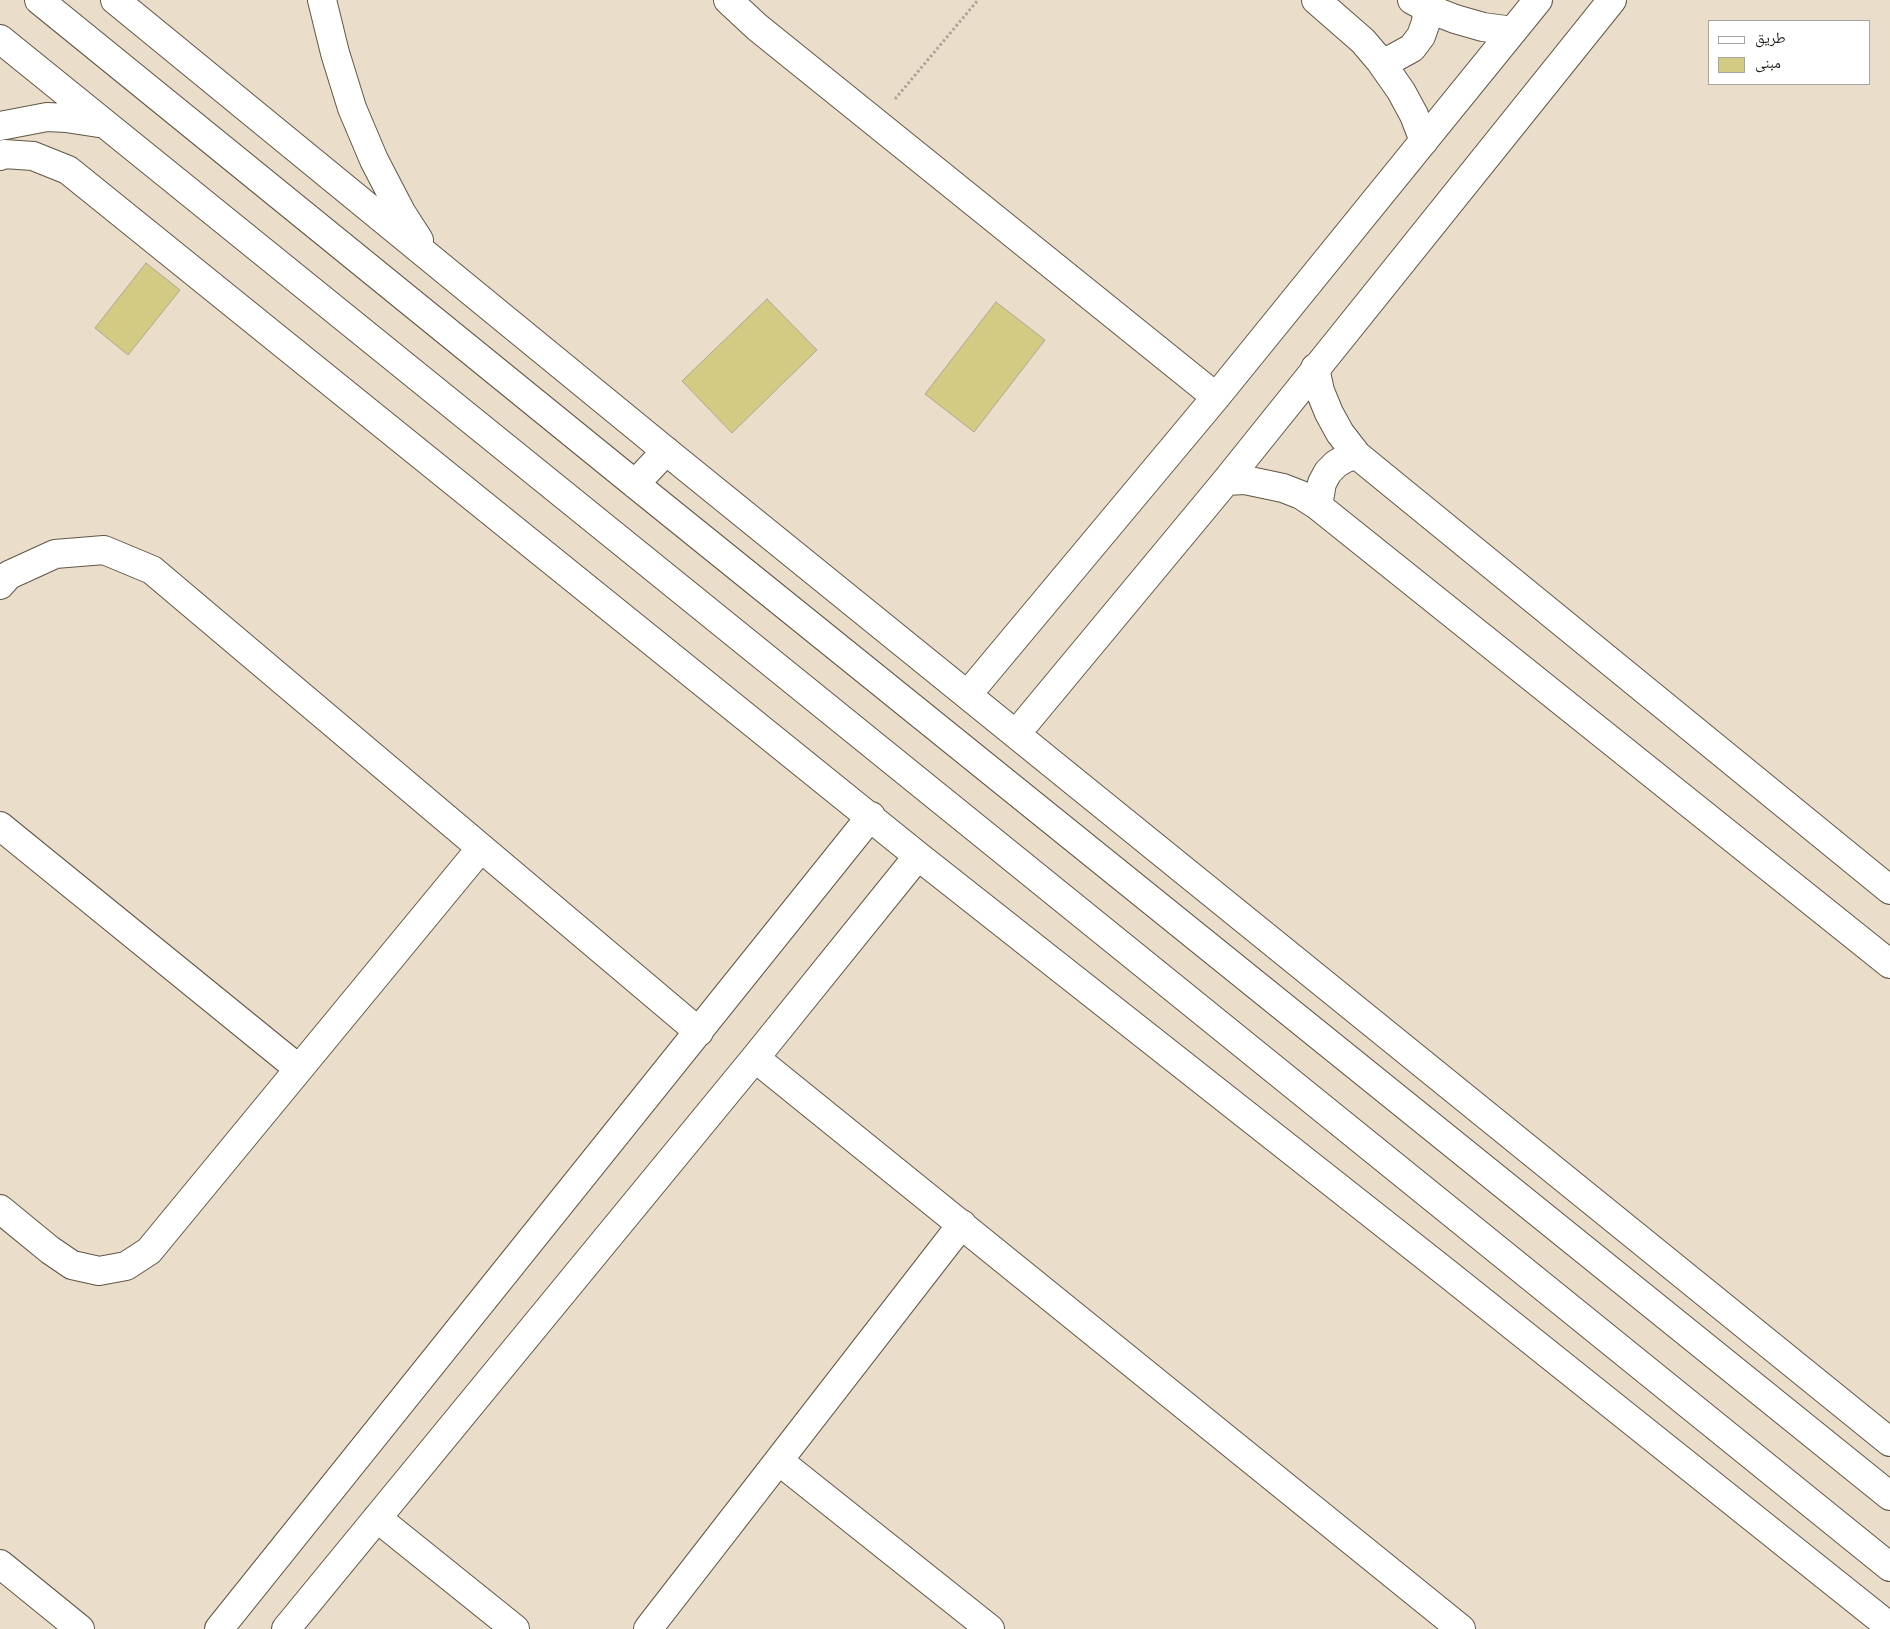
<!DOCTYPE html>
<meta charset="utf-8">
<style>
body{margin:0}
#map{position:relative;width:1890px;height:1629px;overflow:hidden;background:#eadecb;font-family:"Libre Baskerville","Noto Naskh Arabic",serif}
canvas{display:block}
.legend{position:absolute;left:1708px;top:20px;width:162px;height:65px;box-sizing:border-box;background:#fff;border:1px solid #a7a5a2;margin:0;padding:6px 9px;list-style:none;font-size:15px;color:#231f17}
.legend li{display:flex;align-items:center;gap:10px;height:25px}
.legend b{width:25px;border:1px solid #a7a5a2}
</style>
<div id="map">
<canvas width="1890" height="1629"></canvas>
<ul class="legend">
<li><b style="height:6px;background:#fff"></b>طريق</li>
<li><b style="height:14px;background:#d3ca83"></b>مبنى</li>
</ul>
</div>
<script>
const ctx = document.querySelector('canvas').getContext('2d');
ctx.lineJoin = 'round';
function paint(path, color) {
  ctx.fillStyle = color;
  ctx.fill(path, 'evenodd');
}
function toPath(rows) {
  const path = new Path2D();
  for (const r of rows) {
    path.moveTo(r[0], r[1]);
    for (let i = 2; i < r.length; i += 2) path.lineTo(r[i], r[i + 1]);
  }
  return path;
}
function trace(path, color, width, dash) {
  ctx.strokeStyle = color;
  ctx.lineWidth = width;
  ctx.lineCap = dash ? 'butt' : 'round';
  ctx.setLineDash(dash || []);
  ctx.stroke(path);
}
const building = toPath([
 [146,263,180,290,128,355,95,328,146,263],
 [767,299,817,350,732,433,682,381,767,299],
 [996,302,1045,340,974,432,925,394,996,302]
]);
paint(building, '#d3ca83');
trace(building, '#aba893', 1);
const street = toPath([
 [115,0,666,451,1890,1442],
 [322,0,335,53,352,108,374,160,401,212,419,240],
 [728,0,757,27,1216,397],
 [1316,0,1363,41,1380,61,1401,91,1414,115,1424,141],
 [1412,0,1427,8,1455,19,1483,27,1513,31],
 [1380,61,1392,59,1412,48,1421,36,1426,22,1427,8],
 [0,156,4,154,33,156,68,170,918,856,1448,1274,1890,1627],
 [1315,368,1320,391,1329,413,1340,433,1357,455,1890,890],
 [1226,481,1245,480,1283,488,1301,495,1318,506,1890,964],
 [1318,506,1322,483,1328,472,1336,464,1346,458,1357,455],
 [0,585,9,575,55,554,104,550,152,570,699,1032],
 [968,694,1216,397,1538,0],
 [1016,734,1226,481,1612,0],
 [0,826,299,1069],
 [755,1058,1461,1629],
 [0,1209,50,1250,72,1265,99,1271,126,1266,149,1251,481,848],
 [779,1461,990,1629],
 [377,1518,515,1629],
 [0,1564,80,1629],
 [219,1629,871,816],
 [286,1629,755,1058,918,856],
 [648,1629,962,1224]
]);
const secondary = toPath([
 [39,0,635,484,1890,1496],
 [0,39,1890,1567],
 [0,126,47,117,66,118,105,124],
 [635,484,666,451]
]);
trace(street, '#605645', 30);
trace(secondary, '#605645', 30);
trace(toPath([
 [895,99,978,0]
]), '#aea494', 3, [2.5, 2.5]);
trace(street, '#fff', 28);
trace(secondary, '#fff', 28);
</script>
